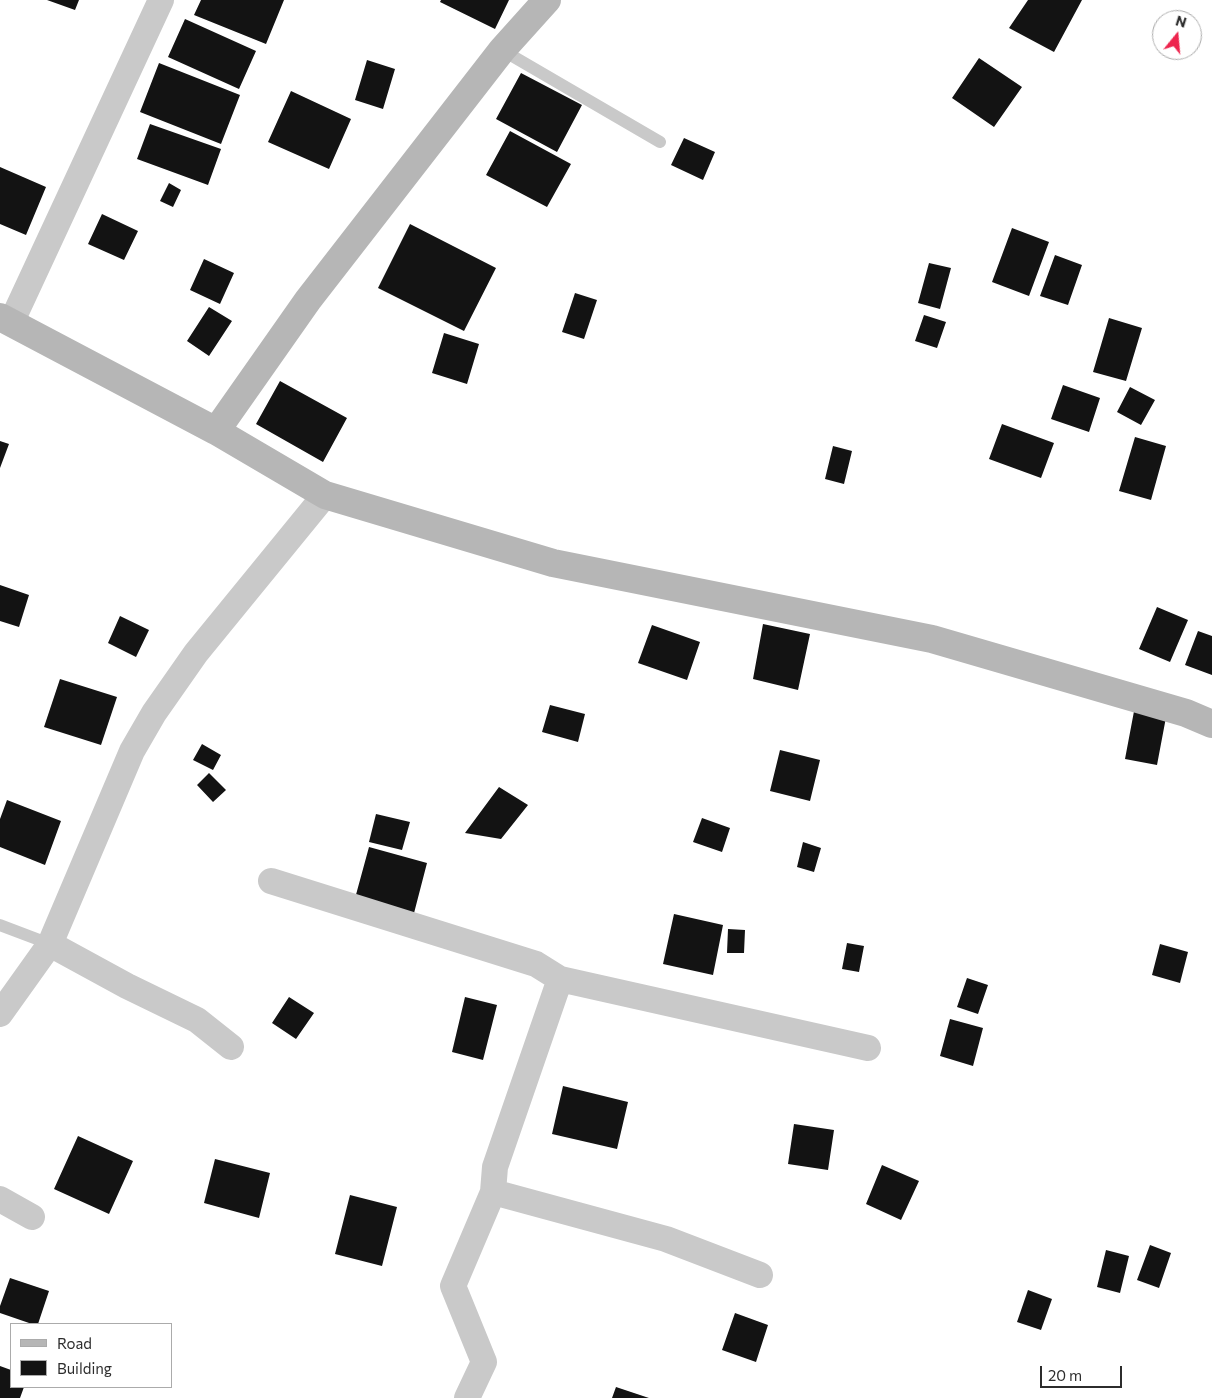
<!DOCTYPE html>
<style>
body{margin:0}
#map{position:relative;width:1212px;height:1398px;overflow:hidden;background:#fff;font-family:Commissioner,sans-serif}
canvas{display:block}
.legend{position:absolute;left:10px;top:1323px;width:162px;height:65px;box-sizing:border-box;background:#fff;border:1px solid #ababab;margin:0;padding:6px 9px;list-style:none;font-size:15px;color:#2c2c2c}
.legend li{display:flex;align-items:center;gap:10px;height:25px}
.legend b{width:25px;border:1px solid #ababab}
.north{position:absolute;left:1152px;top:10px;width:50px;height:50px;box-sizing:border-box;background:#fff;border:1px solid #ababab;border-radius:50%;rotate:17deg;font-size:14px;font-weight:700;line-height:20px;text-align:center;color:#2c2c2c}
.north::after{content:'';display:block;margin:auto;width:18px;height:22px;background:#ed244d;clip-path:polygon(50% 0,100% 100%,50% 72%,0 100%)}
.scale{position:absolute;left:1040px;top:1366px;width:82px;height:22px;box-sizing:border-box;border:2px solid #2c2c2c;border-top:0;padding-left:6px;font-size:15px;line-height:18px;white-space:nowrap;color:#2c2c2c;-webkit-text-stroke:4px #fff;paint-order:stroke}
</style>
<div id="map">
<canvas width="1212" height="1398"></canvas>
<ul class="legend">
<li><b style="height:6px;background:#b6b6b6"></b>Road</li>
<li><b style="height:14px;background:#131313"></b>Building</li>
</ul>
<div class="north">N</div>
<div class="scale">20 m</div>
</div>
<script>
const ctx = document.querySelector('canvas').getContext('2d');
ctx.lineJoin = 'round';
function paint(path, color) {
  ctx.fillStyle = color;
  ctx.fill(path, 'evenodd');
}
function toPath(rows) {
  const path = new Path2D();
  for (const r of rows) {
    path.moveTo(r[0], r[1]);
    for (let i = 2; i < r.length; i += 2) path.lineTo(r[i], r[i + 1]);
  }
  return path;
}
function trace(path, color, width, dash) {
  ctx.strokeStyle = color;
  ctx.lineWidth = width;
  ctx.lineCap = dash ? 'butt' : 'round';
  ctx.setLineDash(dash || []);
  ctx.stroke(path);
}
paint(toPath([
 [47,0,79,0,75,10],
 [201,0,284,0,266,44,194,15],
 [441,0,509,0,495,29,440,2],
 [1028,0,1082,0,1054,52,1009,28],
 [185,19,256,51,239,89,168,57],
 [979,58,1022,87,994,127,952,98],
 [367,60,395,69,383,109,355,100],
 [159,63,240,95,221,144,140,112],
 [521,73,582,105,557,152,496,119],
 [291,91,351,119,329,169,268,142],
 [150,124,221,149,208,185,137,159],
 [510,131,571,164,547,207,486,175],
 [684,138,715,152,703,180,671,165],
 [0,167,46,187,26,235,0,224],
 [169,183,181,190,173,207,160,201],
 [102,214,138,231,124,260,88,244],
 [410,224,496,268,464,331,378,288],
 [1012,228,1049,242,1029,296,992,282],
 [1055,255,1082,265,1068,305,1040,296],
 [204,259,234,273,220,304,190,290],
 [929,263,951,268,940,309,918,303],
 [575,293,597,300,584,339,562,332],
 [209,307,232,321,209,356,187,341],
 [924,315,946,322,937,348,915,341],
 [1109,318,1142,328,1126,381,1093,372],
 [444,333,479,344,467,384,432,373],
 [280,381,347,418,323,462,256,424],
 [1063,385,1100,398,1089,432,1051,419],
 [1130,387,1155,400,1141,425,1117,412],
 [1002,424,1054,443,1041,478,989,459],
 [1135,437,1166,446,1151,500,1119,491],
 [0,441,9,444,0,468],
 [833,446,852,451,844,484,825,479],
 [0,585,29,595,19,627,0,621],
 [1157,607,1188,620,1170,662,1139,649],
 [120,616,149,630,136,657,108,643],
 [763,624,810,634,798,690,753,679],
 [652,625,700,642,687,680,638,663],
 [1198,631,1212,636,1212,675,1185,665],
 [60,679,117,697,101,745,44,727],
 [550,705,585,714,578,742,542,732],
 [1135,706,1167,712,1157,765,1125,759],
 [202,744,221,755,213,770,193,760],
 [780,750,820,760,810,801,770,791],
 [209,773,226,790,213,802,197,785],
 [499,787,528,805,501,839,465,833],
 [7,800,61,821,45,865,0,847,0,819],
 [376,814,410,822,402,850,369,842],
 [702,818,730,828,722,852,693,842],
 [803,842,821,848,814,872,797,867],
 [369,847,427,863,413,917,354,902],
 [674,914,723,925,713,975,663,964],
 [728,929,745,930,744,953,727,953],
 [847,943,864,946,859,972,842,969],
 [1160,944,1188,952,1180,983,1152,975],
 [967,978,988,985,978,1014,957,1007],
 [289,997,314,1013,296,1039,272,1023],
 [465,997,497,1005,483,1060,452,1052],
 [950,1019,983,1028,973,1066,940,1056],
 [563,1086,628,1102,617,1149,552,1134],
 [794,1124,834,1130,828,1170,788,1164],
 [78,1136,133,1161,109,1214,54,1189],
 [215,1159,270,1173,259,1218,204,1203],
 [882,1165,919,1181,901,1220,866,1204],
 [350,1195,397,1207,382,1266,335,1254],
 [1150,1245,1171,1253,1159,1288,1137,1280],
 [1106,1250,1129,1256,1120,1293,1097,1287],
 [10,1278,49,1291,38,1324,32,1324,0,1313,0,1306],
 [1028,1290,1052,1299,1041,1330,1017,1322],
 [735,1313,768,1325,756,1362,722,1350],
 [0,1366,11,1370,11,1387,24,1387,20,1398,0,1398],
 [616,1387,649,1398,612,1398]
]), '#131313');
trace(toPath([
 [502,50,660,142],
 [0,925,50,944]
]), '#c9c9c9', 12);
trace(toPath([
 [11,323,161,0],
 [271,881,536,964,560,979,868,1048],
 [50,944,127,986,197,1020,231,1047],
 [0,1014,50,944,132,751,154,713,196,653,325,495],
 [493,1192,666,1239,760,1275],
 [0,1199,32,1217],
 [467,1398,484,1362,453,1286,493,1192,495,1167,560,979]
]), '#c9c9c9', 26);
trace(toPath([
 [0,317,216,431,325,495,553,563,932,639,1186,713,1212,724],
 [216,431,308,300,502,50,547,0]
]), '#b6b6b6', 28);
</script>
